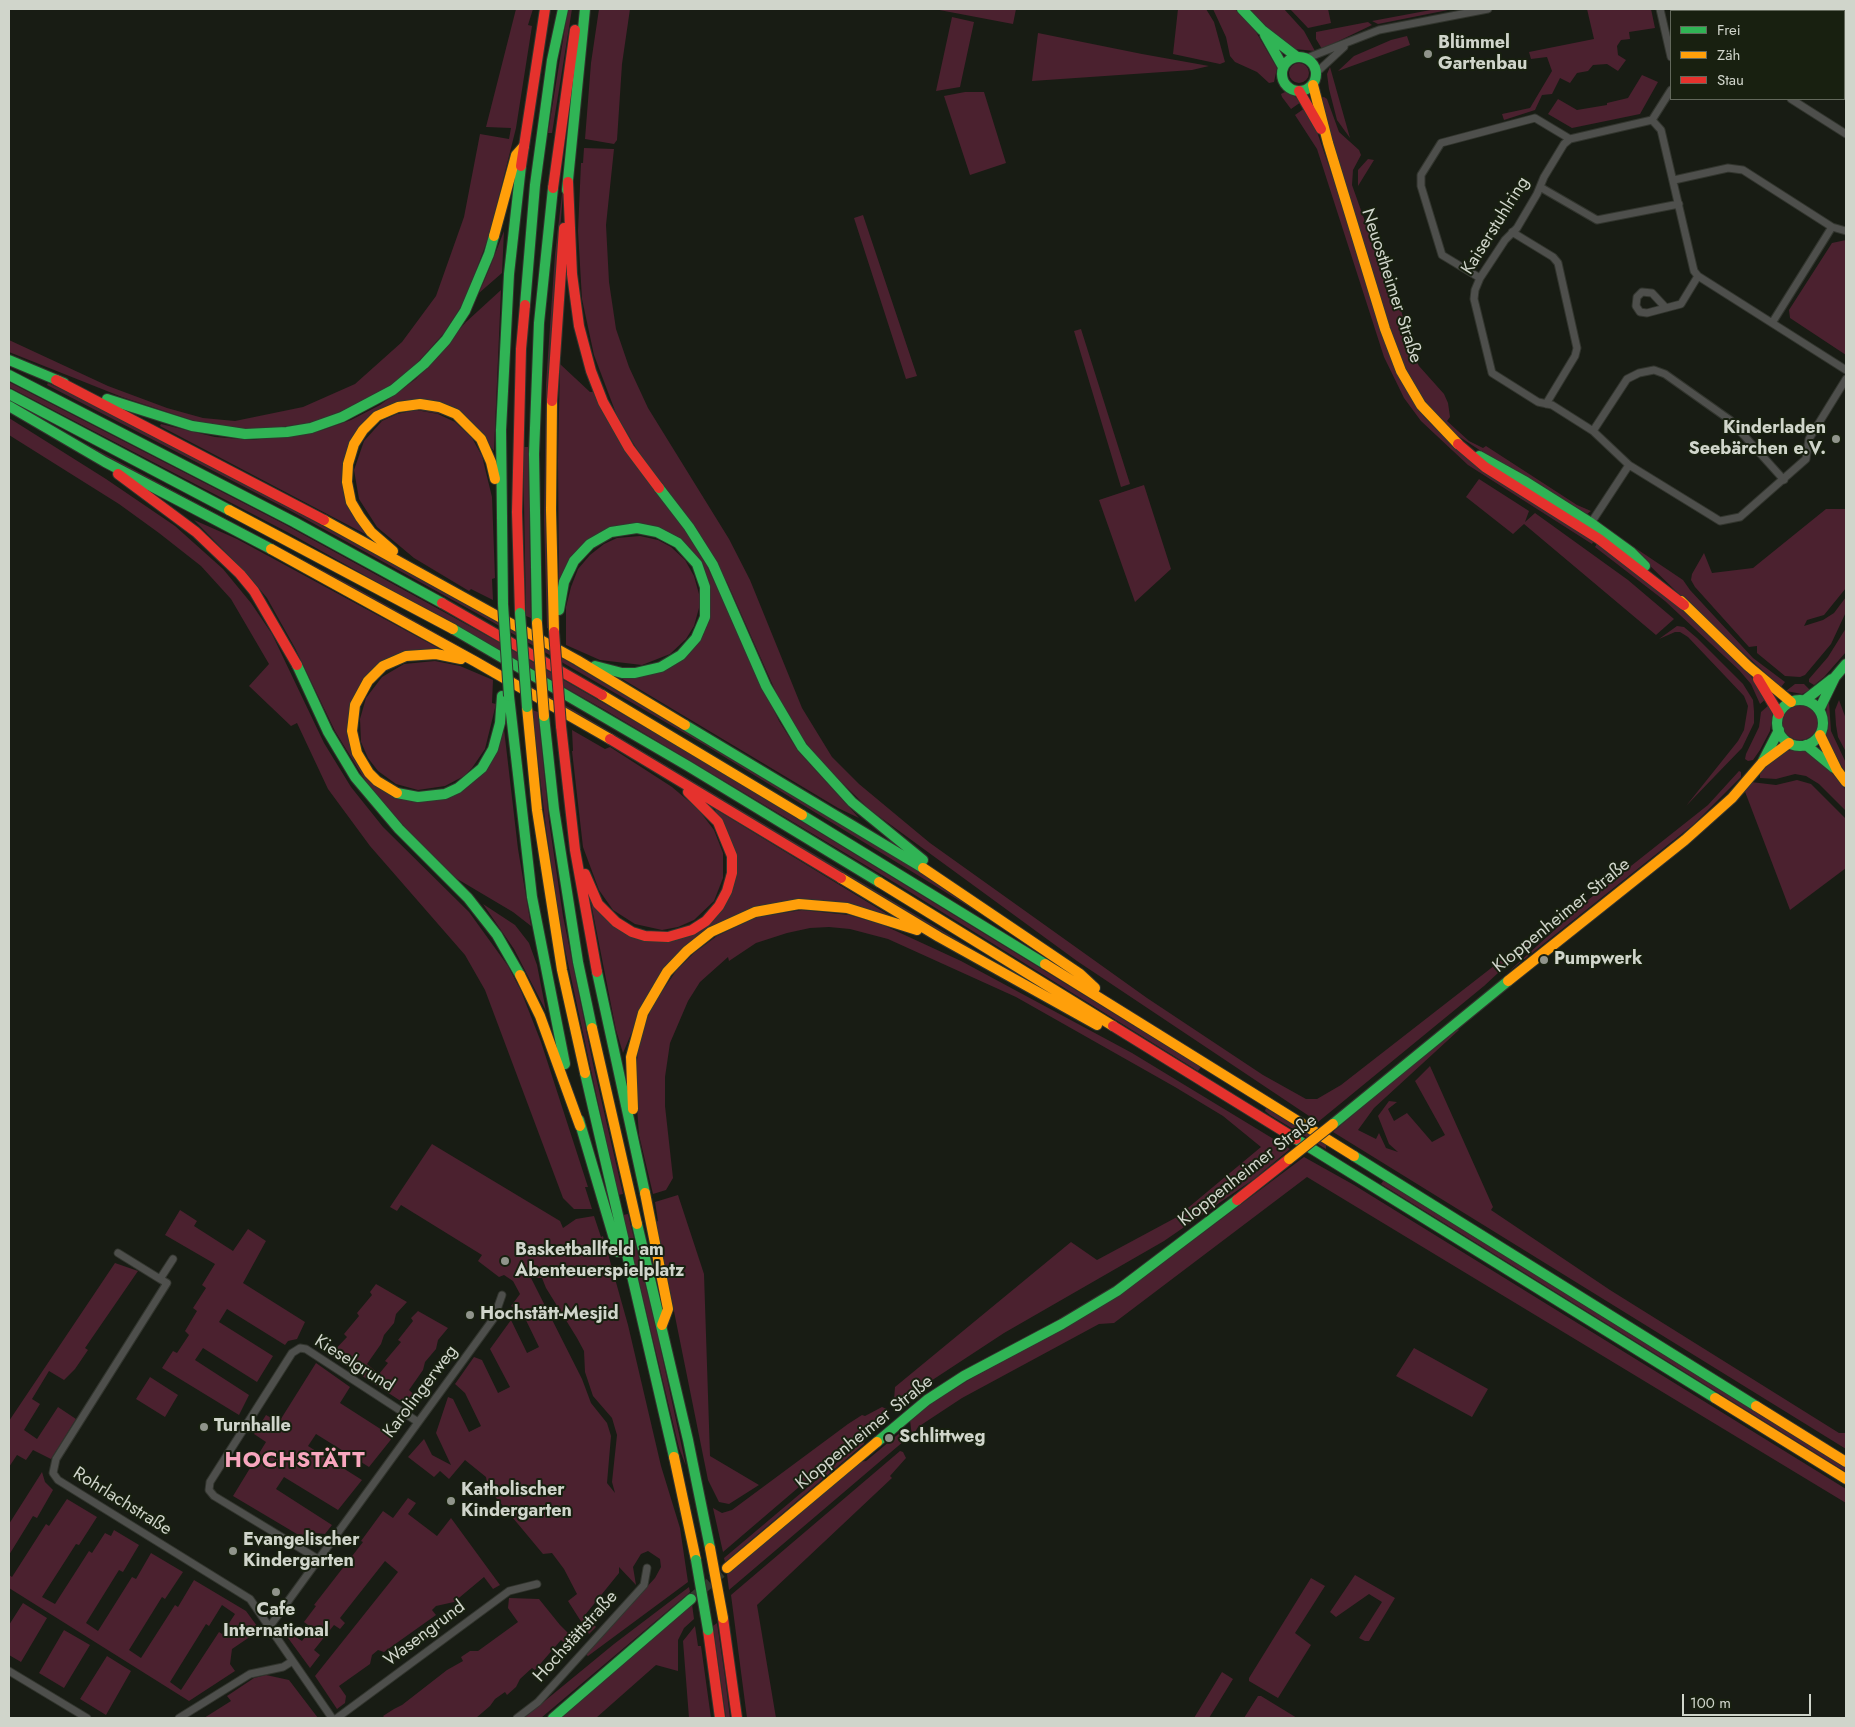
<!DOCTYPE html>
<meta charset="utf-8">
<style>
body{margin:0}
#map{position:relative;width:1855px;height:1727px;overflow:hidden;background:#181c14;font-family:Jost,sans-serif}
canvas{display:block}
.frame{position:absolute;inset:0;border:10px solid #d0d5cb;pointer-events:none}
.legend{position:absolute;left:1670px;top:10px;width:175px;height:90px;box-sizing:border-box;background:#182010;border:1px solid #62685b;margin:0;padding:6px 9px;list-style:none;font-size:15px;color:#d0d5cb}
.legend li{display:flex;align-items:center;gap:10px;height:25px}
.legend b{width:25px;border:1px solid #62685b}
.scale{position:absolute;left:1682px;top:1694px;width:129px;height:22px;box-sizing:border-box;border:2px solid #d0d5cb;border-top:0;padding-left:6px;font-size:15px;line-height:18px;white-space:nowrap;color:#d0d5cb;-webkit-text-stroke:4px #182010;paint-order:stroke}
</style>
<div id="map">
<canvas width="1855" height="1727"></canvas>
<div class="frame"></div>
<ul class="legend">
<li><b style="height:6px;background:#30b455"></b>Frei</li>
<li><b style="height:6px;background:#ff9f0a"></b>Zäh</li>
<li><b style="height:6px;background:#e5322d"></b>Stau</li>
</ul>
<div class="scale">100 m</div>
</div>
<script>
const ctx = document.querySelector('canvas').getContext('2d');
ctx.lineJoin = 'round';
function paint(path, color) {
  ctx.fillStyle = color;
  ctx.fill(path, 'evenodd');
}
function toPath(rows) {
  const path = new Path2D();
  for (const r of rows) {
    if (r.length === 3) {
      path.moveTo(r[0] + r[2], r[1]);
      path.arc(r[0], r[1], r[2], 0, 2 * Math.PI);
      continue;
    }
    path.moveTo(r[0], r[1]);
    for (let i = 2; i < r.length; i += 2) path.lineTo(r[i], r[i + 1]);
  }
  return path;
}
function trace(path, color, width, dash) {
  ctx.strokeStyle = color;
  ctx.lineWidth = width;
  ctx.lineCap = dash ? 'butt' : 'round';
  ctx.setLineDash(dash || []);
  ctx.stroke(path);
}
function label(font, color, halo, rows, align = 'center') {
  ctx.font = font + ' Jost,sans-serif';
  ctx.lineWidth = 4;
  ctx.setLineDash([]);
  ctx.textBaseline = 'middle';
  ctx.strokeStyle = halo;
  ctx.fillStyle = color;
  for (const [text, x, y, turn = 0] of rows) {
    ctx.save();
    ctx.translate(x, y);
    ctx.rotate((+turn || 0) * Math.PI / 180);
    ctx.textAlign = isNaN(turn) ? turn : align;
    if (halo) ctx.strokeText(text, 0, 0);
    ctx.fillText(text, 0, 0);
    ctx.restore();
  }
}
paint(toPath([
 [516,9,533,9,528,25,532,26,516,128,489,236,464,302,444,333,410,371,394,384,363,402,315,422,262,430,207,425,122,397,9,352,9,340,108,386,167,408,203,418,235,421,303,407,355,384,402,342,436,296,464,217,480,134,509,139,511,128,486,127],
 [568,9,572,9,552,133,548,133],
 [599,9,630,9,622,64,617,140,614,144,585,139,591,63],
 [934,9,1016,9,1013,24],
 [1178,9,1206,9,1214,22,1225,62,1220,64,1173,54],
 [1213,9,1235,9,1256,32,1277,68,1274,82,1269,83,1257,72,1235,62,1230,56,1226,37],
 [1249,9,1284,9,1304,31,1315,51,1294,49,1271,31],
 [1290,9,1328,9,1331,23,1308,28],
 [1436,9,1453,9,1378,24,1372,21],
 [1587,9,1651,9,1655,28,1629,32,1630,39,1621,40,1617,46,1618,55,1626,60,1618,71,1607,64,1593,65,1588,71,1577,73,1570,83,1560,78,1552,94,1542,95,1535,110,1504,120,1502,114,1530,108,1552,71,1547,57,1531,59,1529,52,1594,39],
 [952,17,974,22,960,87,936,91],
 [1368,22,1372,25,1322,49,1316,39,1316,32],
 [1038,33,1142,54,1209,66,1192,70,1032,81],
 [1407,36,1410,45,1338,71,1354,56,1391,40],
 [1299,73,10],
 [1330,67,1350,138,1337,120,1329,89,1327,74],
 [1642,75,1658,82,1640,114,1572,128,1548,114,1558,99,1577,110,1607,105,1607,103,1628,98],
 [965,92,984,92,1006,163,970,175,944,96],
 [1285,92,1291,93,1301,102,1291,109,1282,97,1281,94],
 [1324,97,1327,99,1339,132,1359,150,1361,155,1353,170,1352,185,1383,272,1394,283,1412,352,1419,366,1444,394,1448,403,1450,417,1447,421,1469,441,1483,448,1486,446,1577,505,1591,511,1587,514,1501,464,1452,432,1432,411,1412,382,1400,358,1382,304,1335,151,1320,98],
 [1305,108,1315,126,1335,184,1387,349,1409,395,1424,417,1444,437,1595,539,1592,544,1468,465,1421,421,1404,398,1384,357,1317,149,1295,115],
 [584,148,614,149,606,225,609,282,616,329,629,367,648,408,729,539,750,580,802,708,832,757,859,784,930,843,1147,998,1263,1075,1306,1099,1317,1099,1341,1085,1567,909,1484,986,1318,1122,1077,961,869,809,820,761,801,736,783,708,727,582,635,446,617,416,594,355,582,299,578,231,581,163,583,163],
 [1368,159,1374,160,1358,186,1358,170],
 [565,168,559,244,550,629,547,628,544,519,546,384,555,254],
 [863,215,917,376,906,379,854,218],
 [504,231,502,273,479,293,490,267],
 [1846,240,1846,355,1790,318,1789,310,1832,243],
 [501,290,494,451,469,419,390,405,343,464,367,535,160,426,161,424,215,437,253,440,320,431,351,420,380,405,416,379,466,322],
 [1081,329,1130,484,1121,487,1074,331],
 [560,364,590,392,593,392,694,544,706,564,779,721,798,751,859,818,838,808,619,677,661,671,709,616,685,543,612,528,559,581,558,460],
 [9,382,284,524,493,639,705,762,1201,1067,1198,1071,897,884,605,710,291,534,9,387],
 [48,383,103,408,493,617,912,866,991,920,705,745,489,620,289,510,47,385],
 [416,410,438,414,455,422,472,438,482,456,492,497,495,578,492,579,493,600,471,589,469,591,414,558,377,527,359,499,354,470,364,441,382,421,397,414],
 [9,418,106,479,175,526,223,569,251,603,272,634,324,743,351,787,383,827,469,912,508,966,521,991,541,1042,588,1187,585,1187,592,1209,574,1209,563,1198,485,990,465,955,370,846,328,789,297,723,291,726,249,686,269,664,231,599,201,566,159,533,119,504,9,435],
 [80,441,356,588,575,711,981,954],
 [523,447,528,447,531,618,526,616],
 [1479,479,1529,511,1525,522,1535,513,1628,580,1674,619,1656,635,1524,524,1513,534,1466,497],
 [1144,485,1171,569,1135,602,1099,500],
 [1826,509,1846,509,1846,588,1824,615,1807,620,1804,626,1823,620,1834,613,1846,597,1846,612,1831,644,1805,675,1800,677,1785,676,1757,653,1757,646,1749,647,1695,587,1691,580,1692,574,1704,553,1712,573,1753,568],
 [194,520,237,539,438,648,383,662,348,732,385,791,460,793,504,729,518,849,531,926,513,912,454,877,417,841,368,785,335,731,295,648,267,598,248,575],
 [1607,529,1683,580,1690,590,1753,658,1785,682,1781,687,1686,601,1642,558],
 [640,536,658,540,671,547,685,560,694,576,699,594,699,608,694,626,686,639,670,654,642,665,600,660,566,645,566,607,571,587,578,569,590,555,604,544,617,538],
 [1598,542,1658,588,1714,639,1748,672,1766,699,1760,704,1751,684,1739,670,1665,601,1595,547],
 [1677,626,1684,627,1697,638,1743,684,1753,700,1754,711,1754,723,1742,748,1686,806,1738,741,1744,730,1748,706,1744,696,1688,637,1680,632,1675,632,1659,639],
 [1846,628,1846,652,1824,677,1814,685,1809,682,1809,679,1828,657],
 [435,661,460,666,493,680,492,703,496,704,485,749,472,768,464,776,445,786,418,790,396,784,378,771,368,758,361,742,360,719,366,698,382,677,404,664],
 [1795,684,1804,684,1810,690,1802,694,1786,691],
 [1827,700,1829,702,1831,731,1846,763,1846,774,1825,736],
 [1839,700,1846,719,1846,752,1838,737,1836,725,1835,710],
 [1800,722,18],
 [1769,705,1773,714,1770,731,1760,750,1753,760,1748,761,1745,759,1746,754,1759,727,1761,712],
 [532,710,538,712,549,821,563,916,593,1064,623,1194,618,1195,561,931,546,828],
 [572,730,605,749,610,747,672,787,698,809,714,830,723,853,723,878,714,901,694,920,678,927,662,930,635,924,613,910,599,890,583,847,572,751,573,751],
 [1794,749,1808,751,1832,773,1846,790,1846,811,1819,784,1806,776,1795,774,1776,779,1760,778,1760,772,1780,753],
 [1739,771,1741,772,1741,777,1694,824,1507,973,1588,900,1708,805],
 [1797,780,1811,784,1846,819,1846,868,1790,910,1744,789,1751,782,1776,785],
 [715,809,892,917,810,899,696,938,631,1034,623,1053,616,1030,591,903,614,926,687,936,734,885],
 [483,904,515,925,529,943,537,965,546,1011,514,949],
 [802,910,849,915,883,925,961,961,1132,1053,1290,1149,1254,1179,1164,1241,1004,1333,908,1396,899,1401,894,1400,895,1387,1071,1242,1097,1260,1177,1217,1261,1147,1223,1116,1175,1087,1016,997,888,939,850,929,829,927,810,928,787,933,756,943,729,961,728,957,700,982,688,1001,670,1043,665,1077,665,1106,673,1178,666,1190,653,1194,639,1135,635,1081,638,1050,646,1021,654,1003,676,971,694,953,717,936,757,917],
 [1456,1027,1459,1030,1374,1108,1358,1130,1376,1139,1379,1133,1386,1148,1398,1152,1389,1144,1378,1116,1389,1101,1397,1102,1388,1109,1394,1121,1407,1113,1432,1142,1445,1135,1415,1081,1430,1066,1493,1207,1491,1210,1610,1290,1839,1433,1846,1433,1846,1449,1333,1132],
 [1266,1108,1326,1145,1326,1149,1270,1115,1265,1111],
 [432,1144,560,1221,563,1228,576,1219,594,1216,601,1237,603,1236,628,1325,661,1466,680,1528,688,1582,588,1656,585,1654,655,1578,661,1567,660,1559,648,1551,641,1554,633,1567,636,1585,619,1567,619,1573,585,1615,596,1627,589,1634,568,1601,577,1594,564,1569,552,1553,543,1554,488,1488,486,1477,465,1460,449,1479,440,1471,434,1477,408,1457,424,1439,432,1455,451,1465,436,1433,448,1397,453,1399,469,1432,481,1426,465,1393,455,1384,474,1357,482,1360,498,1393,510,1387,490,1349,511,1320,527,1353,539,1347,523,1314,511,1306,520,1294,513,1281,504,1275,499,1277,478,1261,482,1255,401,1205,397,1211,390,1207],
 [531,1278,542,1278,546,1288,577,1338,584,1351,585,1372,593,1396,612,1418,617,1435,612,1482,615,1493,607,1483,611,1436,607,1423,591,1403,582,1379],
 [1304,1157,1354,1185,1846,1489,1846,1503,1307,1177,1114,1323,1099,1324,962,1398,918,1427,912,1437,910,1420,930,1404,972,1378,1075,1322,1120,1295],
 [1384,1180,1846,1468,1846,1472,1381,1184],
 [678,1195,704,1274,710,1456,759,1485,729,1504,719,1502,708,1480,656,1222,658,1221,655,1202],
 [180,1210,197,1221,194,1226,233,1251,248,1229,266,1241,243,1283,305,1322,297,1339,288,1341,285,1345,227,1309,219,1322,273,1356,257,1382,203,1348,195,1360,249,1395,239,1415,162,1368,173,1351,177,1353,189,1335,185,1331,197,1311,193,1308,206,1288,202,1285,215,1264,165,1235],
 [628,1214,656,1328,686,1466,679,1448,623,1215],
 [115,1263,138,1271,85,1348,88,1350,75,1369,64,1380,49,1371,32,1399,40,1404,24,1430,37,1439,58,1407,76,1419,51,1459,33,1450,26,1460,17,1455,9,1467,9,1421],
 [376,1284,407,1302,396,1314,394,1323,384,1335,381,1344,367,1364,379,1374,388,1363,385,1361,401,1342,398,1340,413,1321,411,1318,418,1311,448,1328,438,1340,436,1349,425,1362,423,1370,409,1390,420,1400,413,1409,330,1355,347,1337,344,1334,359,1316,357,1313,372,1295,370,1292],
 [1414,1348,1488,1389,1472,1417,1396,1376],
 [316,1363,350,1387,340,1403,393,1437,369,1467,316,1434,308,1446,362,1480,338,1510,284,1477,276,1489,332,1525,325,1534,305,1532,302,1537,233,1496,266,1442,254,1434,266,1415,279,1422],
 [150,1377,178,1395,165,1417,136,1399],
 [882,1407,889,1410,723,1552,713,1508,722,1513,732,1510,848,1424,862,1415,865,1416],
 [902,1431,904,1441,729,1590,727,1574,858,1462,866,1461],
 [865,1439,864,1444,725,1562,724,1558],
 [900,1451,903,1452,906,1458,890,1476,892,1478,757,1605,776,1718,747,1718,731,1595],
 [42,1472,45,1482,53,1490,37,1518,33,1516,9,1555,9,1524],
 [408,1498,416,1503,408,1514,437,1536,451,1518,500,1585,493,1589,484,1577,454,1602,436,1606,432,1610,436,1615,384,1652,378,1650,372,1655,370,1664,339,1686,346,1696,345,1703,337,1709,315,1676,398,1572,385,1561,340,1618,345,1623,340,1629,334,1625,314,1650,320,1655,310,1668,280,1627,302,1641,312,1628,304,1622,316,1606,314,1605,363,1542,361,1541,383,1511,393,1518],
 [67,1499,97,1517,79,1545,76,1544,42,1597,55,1604,89,1551,92,1553,105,1533,111,1536,114,1530,139,1545,123,1572,119,1570,86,1623,98,1631,132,1577,136,1579,151,1553,183,1572,165,1599,162,1597,129,1650,141,1658,175,1605,178,1607,194,1580,246,1611,260,1630,232,1649,230,1664,235,1671,189,1701,9,1588,9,1575,12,1577,46,1524,49,1526],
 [222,1605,235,1614,222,1634,219,1632,181,1690,170,1682,206,1624,209,1626],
 [1355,1575,1395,1598,1369,1641,1365,1641,1359,1638,1382,1602,1369,1594,1336,1617,1330,1612],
 [1311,1578,1325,1586,1295,1633,1311,1645,1278,1698,1249,1681,1249,1678],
 [689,1587,690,1592,541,1718,524,1718,614,1644],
 [509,1598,539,1599,560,1625,578,1643,572,1649,561,1640,535,1670,532,1668,520,1679,516,1687,507,1695,505,1692,495,1699,490,1706,476,1718,385,1718,383,1716,394,1709,402,1705,447,1670,463,1661,461,1657,470,1651,478,1651,518,1622,508,1608],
 [23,1603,47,1618,21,1662,9,1655,9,1625],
 [692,1604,694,1619,684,1628,678,1640,678,1671,656,1665,596,1718,558,1718],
 [717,1623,725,1677,730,1718,726,1718,713,1626],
 [695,1626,698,1646,701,1646,711,1718,689,1718,683,1641],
 [64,1630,90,1645,64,1688,39,1673],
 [107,1656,131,1671,106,1715,80,1699],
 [1222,1672,1233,1679,1209,1718,1194,1718],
 [266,1675,289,1680,318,1718,204,1718,231,1701,227,1696,254,1678],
 [1258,1696,1261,1696,1297,1718,1244,1718]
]), '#4b212f');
trace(toPath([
 [691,1599,727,1568]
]), '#34382f', 10, [10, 5]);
const street = toPath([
 [1660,9,1671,57],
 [1844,23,1846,23],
 [1307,58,1379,30,1488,9],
 [1317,72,1344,47],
 [1791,99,1846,134],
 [1652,120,1570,139,1564,144,1544,177,1537,194,1517,228,1505,240,1480,278,1475,290,1474,299,1492,373,1538,402,1552,405,1593,431,1629,465,1720,521,1740,517,1806,459,1809,439,1846,379],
 [1652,120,1661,130,1694,271,1698,276,1846,370],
 [1652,120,1671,90],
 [1674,180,1728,168,1743,170,1832,227],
 [1540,187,1597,220,1679,204],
 [1512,232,1553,257,1558,263,1577,348,1575,356,1546,404],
 [1480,278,1442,255,1421,186,1421,175,1441,143,1535,118,1570,139],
 [1666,308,1652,293,1642,292,1637,297,1636,306,1640,312,1647,313,1681,304,1698,276],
 [1772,323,1832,227,1846,231],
 [1593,431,1627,379,1639,373,1654,370,1665,374,1730,420,1784,480],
 [1589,526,1629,465],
 [118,1253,160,1279],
 [173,1259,160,1279,167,1283,56,1459,53,1473,58,1480,250,1599,332,1718],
 [318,1559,214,1496,209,1490,210,1482,292,1353,300,1348,306,1349,418,1422],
 [270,1626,494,1318,502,1295],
 [9,1671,87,1718],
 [179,1718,250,1674,283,1667,291,1662],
 [337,1718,509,1591,537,1584],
 [517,1718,538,1702,644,1585,647,1568]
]);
const fast = toPath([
 [1242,9,1262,30,1297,57],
 [1265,35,1283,67],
 [1299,74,17],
 [567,190,585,9],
 [525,305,535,185,552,60,563,9],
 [9,360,64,383],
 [9,375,294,522,442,603],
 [9,394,229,510],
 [107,399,192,426,245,434,287,432,311,428,342,417,393,390,424,364,446,340,465,311,489,254,494,236],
 [9,406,105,462,271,549],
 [1479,456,1526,482,1591,523,1631,552,1645,566],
 [659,488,689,527,713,565,766,686,802,747,852,802,923,860],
 [503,604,501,430,509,274,521,166],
 [559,610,564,582,574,561,590,544,611,532,637,528,657,532,678,543,697,564,705,587,705,617,696,638,681,655,661,667,635,673,622,673,595,666],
 [537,623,534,454,539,323,553,188],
 [453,629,688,766,879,882],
 [297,665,328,732,355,777,399,829,468,898,497,935,520,975],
 [509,696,532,897,565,1064],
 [1805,700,1832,679],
 [1800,723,23],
 [1819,710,1835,677,1846,664],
 [544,716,554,809,578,962,592,1028],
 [685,725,923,868],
 [1806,745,1834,768],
 [1763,761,1779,730],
 [397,793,418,797,445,794,458,788,482,768,493,749,500,723,502,696],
 [802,815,1045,964],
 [597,972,645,1193],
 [585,1073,674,1457],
 [579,1120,618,1252],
 [1333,1124,1508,981],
 [1296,1139,1715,1398],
 [1354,1156,1756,1406],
 [637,1224,688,1440,710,1548],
 [877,1442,927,1400,964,1376,1062,1324,1117,1291,1237,1200],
 [553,1718,691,1599]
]);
const slow = toPath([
 [1313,85,1328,143,1385,329,1401,371,1421,405,1458,444],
 [494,236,516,155,524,146],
 [552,401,551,510,554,632],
 [229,510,453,629],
 [324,520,577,660,685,725],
 [271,549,476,662,610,739],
 [393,551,371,532,360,517,351,502,347,482,348,464,354,444,363,430,377,416,398,407,420,404,439,407,456,414,481,439,491,462,495,479],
 [1681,601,1748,666,1791,702],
 [602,695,802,815],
 [527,707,537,810,562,970,585,1073],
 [1820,735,1837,770,1846,782],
 [397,793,377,781,369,773,357,753,352,731,355,705,368,681,383,666,406,656,436,654,461,659],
 [923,868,1080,974,1095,988],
 [841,878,939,937,1097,1025],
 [879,882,1113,1026],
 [1045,964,1354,1156],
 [520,975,540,1016,580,1126],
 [1508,981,1685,840,1732,798,1762,763,1789,743],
 [592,1028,637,1224],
 [633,1109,631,1057,643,1013,667,972,687,951,711,932,755,912,799,904,847,908,917,930],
 [645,1193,668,1309,662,1325],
 [1715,1398,1846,1479],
 [1756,1406,1846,1462],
 [674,1457,696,1560],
 [727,1568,877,1442]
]);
const jam = toPath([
 [1299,91,1321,129],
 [521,166,545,9],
 [568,182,572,274,579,326,591,371,603,402,629,448,659,488],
 [553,188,575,30],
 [56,380,324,520],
 [552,401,564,228],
 [1458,444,1485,467,1599,539,1684,605],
 [118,474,196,532,240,574,254,591,297,665],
 [442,603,602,695],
 [520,613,517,512,521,349,525,305],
 [1758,679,1779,714],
 [561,726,575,850,597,972],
 [610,739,841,878],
 [585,874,598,904,616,922,632,932,645,936,668,937,692,930,706,921,719,906,727,891,732,873,732,856,718,822,688,792],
 [1113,1026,1296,1139],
 [1237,1200,1289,1159],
 [723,1618,737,1718],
 [708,1630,720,1718]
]);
trace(street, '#32352e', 9);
trace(fast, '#32352e', 12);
trace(slow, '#32352e', 12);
trace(jam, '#32352e', 12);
trace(street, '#4e4f4c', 7);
trace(fast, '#30b455', 10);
trace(slow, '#ff9f0a', 10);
trace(jam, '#e5322d', 10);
const fastBridge = toPath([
 [503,604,509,696],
 [520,613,527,707],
 [696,1560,708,1630]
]);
const slowBridge = toPath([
 [537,623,544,716],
 [1289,1159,1333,1124],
 [710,1548,723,1618]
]);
const jamBridge = toPath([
 [554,632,561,726]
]);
trace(fastBridge, '#32352e', 12, []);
trace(slowBridge, '#32352e', 12, []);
trace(jamBridge, '#32352e', 12, []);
trace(fastBridge, '#30b455', 10);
trace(slowBridge, '#ff9f0a', 10);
trace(jamBridge, '#e5322d', 10);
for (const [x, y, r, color] of [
 [1428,54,5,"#90948b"],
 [1836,439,5,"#90948b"],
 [1544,960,5,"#90948b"],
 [505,1261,5,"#90948b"],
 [470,1315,5,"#90948b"],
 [204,1427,5,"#90948b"],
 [889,1438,5,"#90948b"],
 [451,1501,5,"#90948b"],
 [233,1551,5,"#90948b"],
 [276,1592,5,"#90948b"]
]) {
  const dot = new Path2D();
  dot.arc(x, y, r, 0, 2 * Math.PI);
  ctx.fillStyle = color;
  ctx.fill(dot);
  trace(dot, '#182010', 2);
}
label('bold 18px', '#d0d5cb', '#182010', [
 ["Blümmel",1438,44],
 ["Gartenbau",1438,65],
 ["Kinderladen",1826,429,"right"],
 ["Seebärchen e.V.",1826,450,"right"],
 ["Pumpwerk",1554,960],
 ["Basketballfeld am",515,1251],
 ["Abenteuerspielplatz",515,1272],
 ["Hochstätt-Mesjid",480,1315],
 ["Turnhalle",214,1427],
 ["Schlittweg",899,1438],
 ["Katholischer",461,1491],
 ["Kindergarten",461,1512],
 ["Evangelischer",243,1541],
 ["Kindergarten",243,1562],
 ["Cafe",276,1611,"center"],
 ["International",276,1632,"center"]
], 'left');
label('18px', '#d0d5cb', '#182010', [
 ["Kaiserstuhlring",1496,226,-58],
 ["Neuostheimer Straße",1391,286,72],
 ["Kloppenheimer Straße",1562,916,-39],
 ["Kloppenheimer Straße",1248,1171,-38],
 ["Kieselgrund",354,1364,32],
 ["Karolingerweg",421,1392,-53],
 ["Kloppenheimer Straße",865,1433,-39],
 ["Rohrlachstraße",122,1502,32],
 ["Wasengrund",425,1634,-37],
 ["Hochstättstraße",576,1637,-48]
]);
ctx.letterSpacing = '1px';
label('bold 22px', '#f8a6be', '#182010', [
 ["HOCHSTÄTT",295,1462]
]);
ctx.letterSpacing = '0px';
</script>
